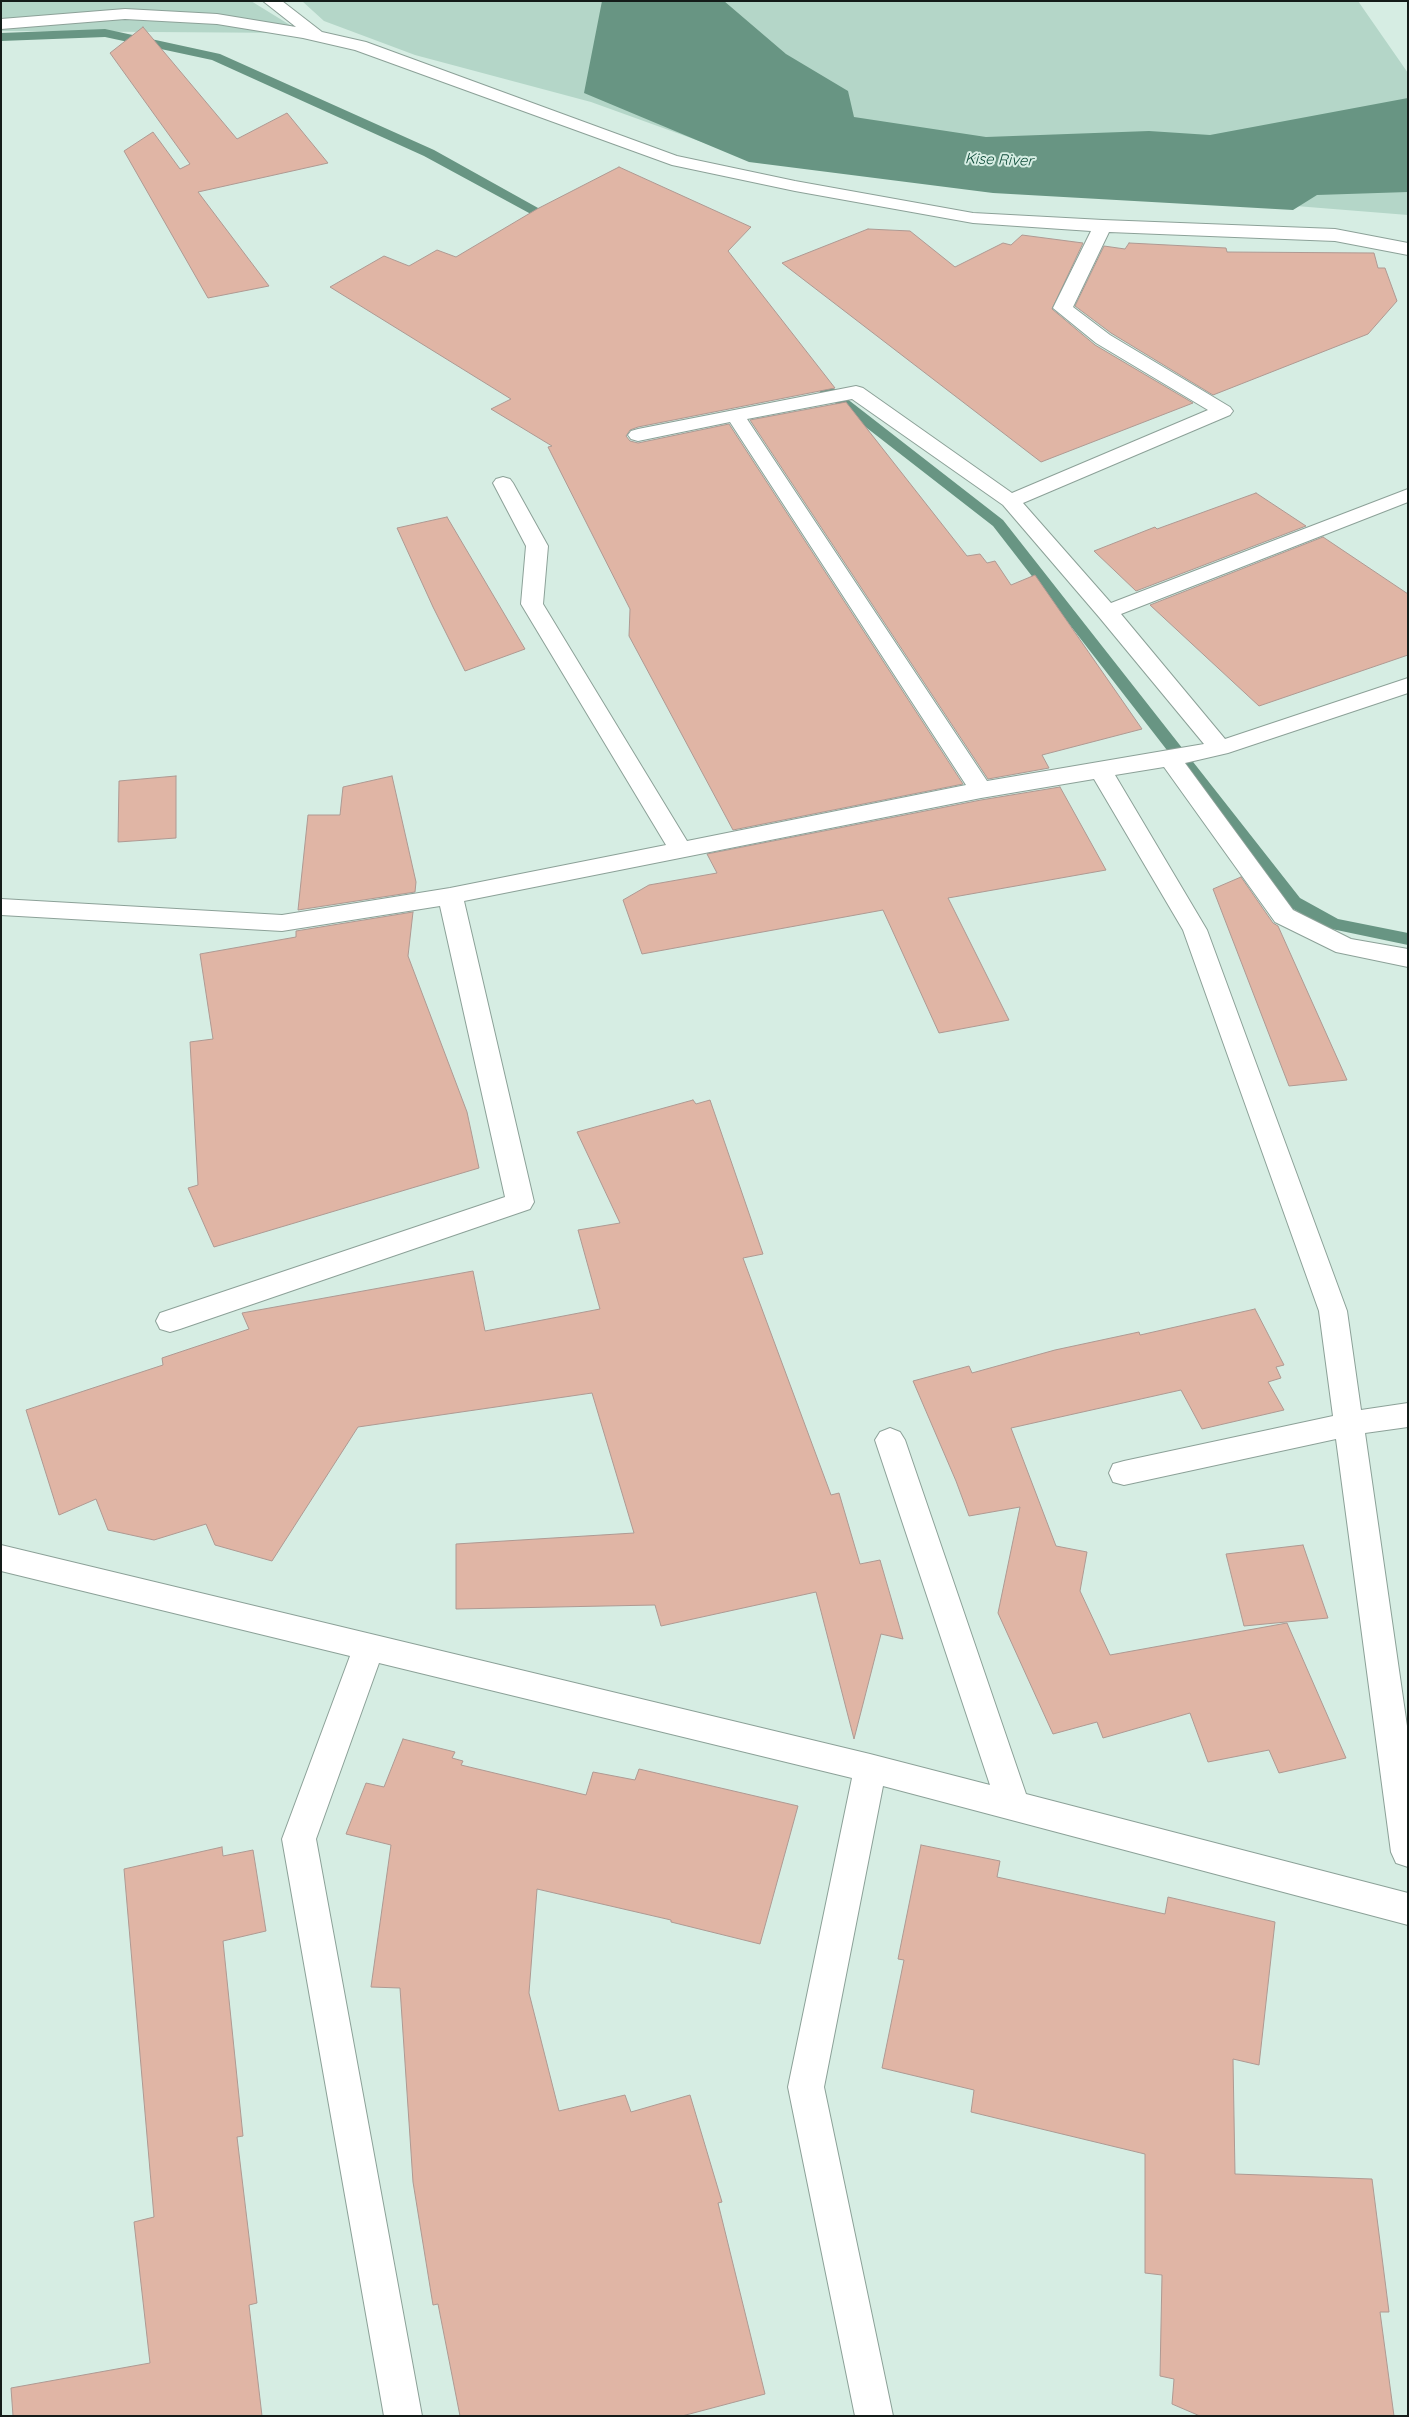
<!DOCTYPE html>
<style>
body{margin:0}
#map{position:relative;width:1409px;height:2417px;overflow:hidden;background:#d6ede3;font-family:Quicksand,sans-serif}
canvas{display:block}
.frame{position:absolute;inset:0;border:2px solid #141c19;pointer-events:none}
</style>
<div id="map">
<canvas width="1409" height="2417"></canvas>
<div class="frame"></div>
</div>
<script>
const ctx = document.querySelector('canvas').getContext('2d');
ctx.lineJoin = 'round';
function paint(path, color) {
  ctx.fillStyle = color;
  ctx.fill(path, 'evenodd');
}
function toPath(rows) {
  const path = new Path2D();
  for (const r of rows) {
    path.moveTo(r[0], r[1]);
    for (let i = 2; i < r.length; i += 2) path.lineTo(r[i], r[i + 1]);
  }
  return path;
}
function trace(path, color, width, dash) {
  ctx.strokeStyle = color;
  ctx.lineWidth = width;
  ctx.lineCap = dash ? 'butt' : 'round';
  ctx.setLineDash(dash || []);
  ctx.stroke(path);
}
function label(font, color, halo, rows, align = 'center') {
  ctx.font = font + ' Quicksand,sans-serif';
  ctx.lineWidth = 4;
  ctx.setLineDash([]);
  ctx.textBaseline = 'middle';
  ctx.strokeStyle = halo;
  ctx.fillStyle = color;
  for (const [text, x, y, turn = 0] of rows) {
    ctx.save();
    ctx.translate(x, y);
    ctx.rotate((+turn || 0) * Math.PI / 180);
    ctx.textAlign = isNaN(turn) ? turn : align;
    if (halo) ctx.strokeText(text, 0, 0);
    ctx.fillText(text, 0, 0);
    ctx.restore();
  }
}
paint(toPath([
 [1,1,251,1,303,33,1,31],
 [302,1,1358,1,1408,73,1408,215,760,163,591,102,415,55,324,21]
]), '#b4d6c8');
paint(toPath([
 [602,1,724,1,786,54,848,91,854,117,986,137,1149,131,1210,135,1408,98,1408,192,1317,195,1293,210,993,193,749,162,584,93]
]), '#689583');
paint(toPath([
 [105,29,220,54,434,150,565,223,558,227,553,226,424,156,212,60,105,37,1,41,1,33,105,29],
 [805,369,810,370,1003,520,1300,898,1338,919,1408,933,1408,945,1327,928,1288,906,993,526,800,376,798,373,800,370,805,369]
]), '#689583');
const building = toPath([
 [143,27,237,139,287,113,328,163,198,192,269,286,208,298,124,151,153,132,180,169,190,164,110,53,143,27],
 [619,167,751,227,728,251,835,388,638,427,630,430,626,436,630,441,638,443,729,424,963,784,733,830,629,636,630,609,548,447,552,446,491,409,511,399,330,287,384,256,409,266,437,250,456,257,537,209,619,167],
 [868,229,910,231,955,267,1003,243,1011,245,1022,235,1083,243,1052,309,1095,345,1193,403,1041,462,782,263,868,229],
 [1129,243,1226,248,1227,252,1374,253,1378,268,1385,268,1397,301,1368,334,1213,395,1111,333,1075,306,1104,246,1125,249,1129,243],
 [846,402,967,556,980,554,987,563,995,561,1011,585,1035,575,1142,729,1042,755,1049,768,988,779,750,420,846,402],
 [1256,493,1306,526,1136,591,1094,551,1155,527,1157,529,1256,493],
 [447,517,525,649,465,671,433,607,397,528,447,517],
 [1323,537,1408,594,1408,655,1259,706,1150,605,1323,537],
 [176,776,176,838,118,842,119,781,176,776],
 [392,776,416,882,415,892,298,910,308,815,340,815,343,787,392,776],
 [1060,787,1106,870,948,898,1009,1020,939,1033,883,910,642,954,623,900,649,885,717,873,707,854,981,800,1060,787],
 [1241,877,1273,923,1278,926,1347,1080,1289,1086,1213,889,1241,877],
 [413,912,408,956,467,1112,479,1168,214,1247,188,1188,198,1185,190,1042,213,1039,200,954,296,937,296,931,413,912],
 [693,1100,696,1104,710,1100,763,1254,743,1258,831,1495,839,1493,860,1564,880,1560,903,1639,881,1634,854,1739,816,1592,661,1626,655,1605,456,1609,456,1544,634,1533,592,1393,358,1427,272,1561,215,1545,206,1524,154,1540,108,1530,96,1499,59,1515,26,1410,163,1365,162,1358,249,1329,242,1313,473,1271,485,1331,600,1309,578,1230,620,1223,577,1132,693,1100],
 [1255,1309,1284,1365,1276,1367,1281,1378,1268,1382,1284,1410,1202,1429,1181,1390,1011,1428,1056,1546,1087,1552,1080,1591,1110,1655,1287,1623,1346,1758,1279,1773,1269,1750,1208,1762,1190,1713,1103,1738,1097,1722,1053,1734,998,1613,1020,1507,969,1516,956,1481,913,1381,969,1366,972,1373,1055,1350,1139,1332,1140,1335,1255,1309],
 [1303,1545,1328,1618,1244,1626,1226,1554,1303,1545],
 [403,1739,455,1752,452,1758,463,1761,461,1765,586,1795,593,1772,635,1780,639,1769,798,1806,760,1944,671,1922,671,1920,537,1889,529,1993,559,2111,625,2095,631,2112,690,2095,722,2202,718,2203,765,2394,682,2416,460,2416,438,2304,433,2305,413,2182,400,1988,371,1987,391,1845,346,1834,366,1783,384,1787,403,1739],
 [921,1845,1000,1861,997,1877,1165,1914,1168,1897,1275,1922,1259,2065,1233,2059,1235,2174,1372,2179,1389,2312,1380,2312,1394,2416,1200,2416,1172,2404,1174,2379,1160,2376,1162,2275,1145,2273,1145,2154,971,2112,974,2090,882,2068,904,1960,898,1959,921,1845],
 [222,1847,223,1856,253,1850,266,1931,223,1941,243,2136,237,2137,257,2303,249,2305,262,2416,13,2416,11,2388,150,2363,134,2222,154,2217,124,1869,222,1847]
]);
paint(building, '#e0b5a5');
trace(building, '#ae9992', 1);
const minor = toPath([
 [263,1,282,1,322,32,366,42,677,156,795,181,973,213,1103,220,1335,229,1408,243,1408,255,1335,241,1109,232,1073,307,1110,335,1230,407,1233,411,1230,415,1023,503,1111,603,1408,489,1408,502,1121,614,1225,739,1408,678,1408,693,1228,753,1185,763,1293,910,1351,939,1408,949,1408,967,1336,952,1275,922,1164,767,1115,775,1207,930,1347,1311,1361,1410,1408,1403,1408,1427,1365,1433,1408,1733,1408,1867,1396,1863,1391,1852,1336,1439,1124,1485,1113,1482,1109,1473,1113,1464,1124,1461,1333,1416,1319,1311,1183,930,1094,779,981,798,464,901,534,1202,530,1209,180,1329,170,1332,160,1329,156,1321,160,1313,505,1197,440,906,282,931,1,915,1,899,282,915,450,888,666,845,521,604,526,546,493,483,496,479,503,477,510,479,513,483,548,546,543,604,687,841,966,785,730,422,638,441,631,439,628,435,631,431,638,429,856,386,863,388,1012,493,1208,410,1096,343,1053,308,1091,231,973,223,795,191,672,165,355,50,303,38,217,24,125,19,1,29,1,19,125,9,217,14,296,27,263,1],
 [852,399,1003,505,1099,617,1204,744,987,781,747,419,852,399],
 [890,1428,900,1432,905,1440,1026,1794,1408,1893,1408,1925,883,1786,824,2087,893,2416,855,2416,788,2087,852,1778,379,1663,316,1839,422,2416,384,2416,282,1839,350,1656,1,1571,1,1545,870,1754,990,1785,875,1440,880,1432,890,1428]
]);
trace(minor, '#8ca198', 2);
paint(minor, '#fff');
label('italic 15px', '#0f4c3a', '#d6ede3', [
 ["Kise River",999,160,2]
]);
</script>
